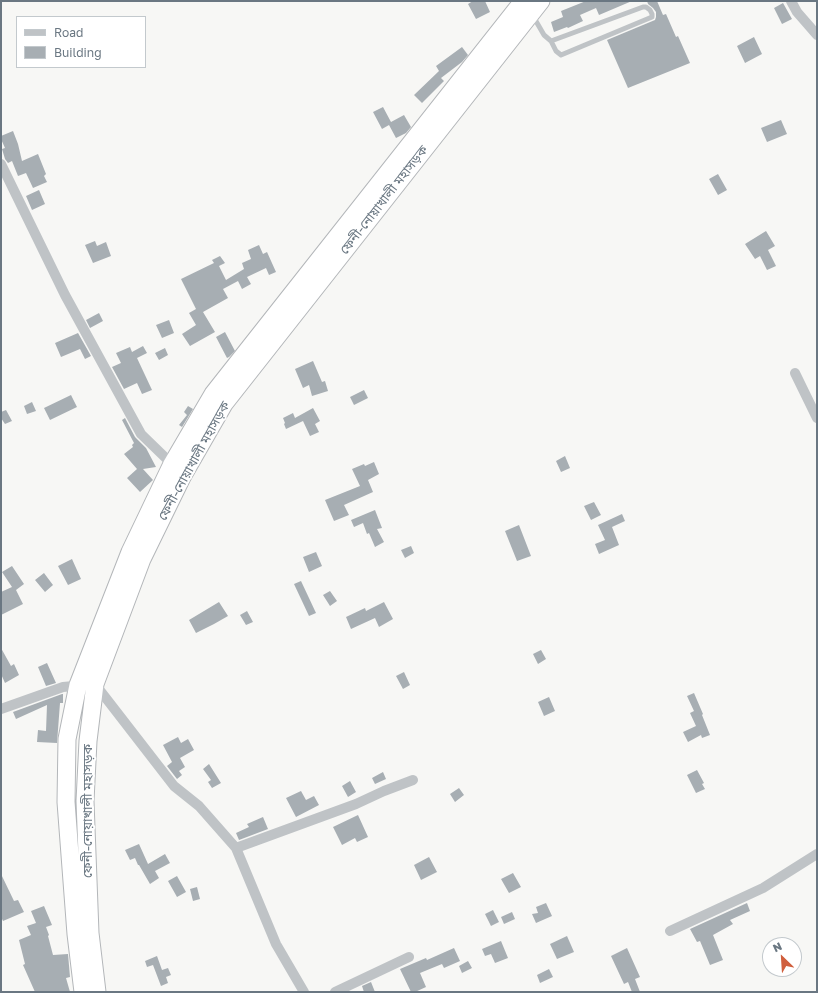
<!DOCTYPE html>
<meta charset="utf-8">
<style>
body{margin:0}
#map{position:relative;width:818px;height:993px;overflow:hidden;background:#f7f7f5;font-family:"Golos Text",sans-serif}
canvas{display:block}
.frame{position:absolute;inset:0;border:2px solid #6a7782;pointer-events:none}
.legend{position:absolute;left:16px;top:16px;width:130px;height:52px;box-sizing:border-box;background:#fff;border:1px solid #c3c9cd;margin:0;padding:5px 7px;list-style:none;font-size:12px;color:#6a7782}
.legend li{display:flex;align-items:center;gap:8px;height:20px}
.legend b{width:20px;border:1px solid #c3c9cd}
.north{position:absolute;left:762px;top:937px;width:40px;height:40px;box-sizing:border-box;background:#fff;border:1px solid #c3c9cd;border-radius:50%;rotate:335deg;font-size:11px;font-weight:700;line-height:16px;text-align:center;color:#6a7782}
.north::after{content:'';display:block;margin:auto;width:14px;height:18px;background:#d05f3d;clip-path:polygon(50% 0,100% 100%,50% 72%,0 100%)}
</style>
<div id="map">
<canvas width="818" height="993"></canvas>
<div class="frame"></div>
<ul class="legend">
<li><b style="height:5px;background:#bfc3c6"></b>Road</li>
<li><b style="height:11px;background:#a7aeb3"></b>Building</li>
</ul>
<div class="north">N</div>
</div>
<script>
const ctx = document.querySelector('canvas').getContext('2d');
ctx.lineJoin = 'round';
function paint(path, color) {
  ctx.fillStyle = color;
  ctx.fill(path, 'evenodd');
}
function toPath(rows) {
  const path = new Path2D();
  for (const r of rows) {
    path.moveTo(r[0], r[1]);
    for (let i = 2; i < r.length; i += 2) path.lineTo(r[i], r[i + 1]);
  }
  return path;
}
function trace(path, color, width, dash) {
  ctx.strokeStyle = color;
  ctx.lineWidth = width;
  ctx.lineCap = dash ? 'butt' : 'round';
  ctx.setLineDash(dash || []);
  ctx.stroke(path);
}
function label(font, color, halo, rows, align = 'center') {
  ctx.font = font + ' "Golos Text","Noto Sans Bengali",sans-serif';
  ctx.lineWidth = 4;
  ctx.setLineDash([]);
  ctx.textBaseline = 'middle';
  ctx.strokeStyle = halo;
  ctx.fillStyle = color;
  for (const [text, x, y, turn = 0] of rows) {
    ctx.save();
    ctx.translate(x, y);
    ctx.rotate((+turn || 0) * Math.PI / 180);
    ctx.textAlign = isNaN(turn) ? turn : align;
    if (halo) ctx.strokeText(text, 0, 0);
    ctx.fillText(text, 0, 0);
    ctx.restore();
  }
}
paint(toPath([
 [473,1,485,1,490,12,476,19,468,4],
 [586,1,632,1,599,15,596,8,580,15,583,21,568,28,567,27,554,32,551,22,563,17,561,11],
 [647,1,657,1,663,15,666,14,676,37,678,36,690,63,628,88,607,40,655,20,656,17,656,12,653,8,648,4],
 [783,3,792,19,782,24,774,8],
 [754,37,762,54,745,63,737,46],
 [462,47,468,55,462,62,441,78,444,81,422,103,414,95,439,71,436,66],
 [383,107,391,122,404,115,411,127,406,133,396,138,389,125,382,129,373,112],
 [781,120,787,134,767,142,761,128],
 [13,131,18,144,22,161,38,154,46,174,44,176,47,182,33,188,26,173,18,176,12,161,8,163,5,159,2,149,5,148,1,139,1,136],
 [718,174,727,190,718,195,709,179],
 [39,190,45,204,32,210,26,196],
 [766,231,775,246,768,250,776,266,767,270,760,256,755,259,745,244],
 [95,241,97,246,106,242,111,256,93,263,85,245],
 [259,245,263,254,267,252,276,272,269,275,266,268,247,277,251,284,242,289,238,281,223,289,228,298,203,312,215,332,190,346,182,334,196,325,189,313,196,309,181,279,214,263,212,260,220,256,225,263,219,266,226,280,244,269,242,263,251,259,248,250],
 [99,313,103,321,90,328,86,320],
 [169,320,174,333,162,338,156,325],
 [225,332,235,351,229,357,227,358,216,337],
 [78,333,91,356,85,359,80,349,61,357,55,343],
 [143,346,147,353,137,358,152,390,142,394,137,383,124,389,112,367,121,363,116,353,130,347,132,352],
 [165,348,168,355,159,360,155,353],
 [313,361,322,382,325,381,328,391,312,396,309,385,303,388,295,369],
 [364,390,368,398,354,405,350,397],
 [71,395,77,407,50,420,44,408],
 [32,402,36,411,27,414,24,406],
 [188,406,193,409,182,427,179,425,187,415,184,412],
 [313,408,320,421,315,424,319,432,310,436,303,421,286,429,284,424,285,423,283,418,293,413,295,418],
 [6,410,12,421,5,424,1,418,1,412],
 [125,418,135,437,146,448,156,467,143,469,153,480,140,492,127,478,137,469,124,454,133,447,132,445,134,443,122,420],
 [565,456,570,468,561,472,556,461],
 [374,462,379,474,368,480,373,492,344,505,349,515,334,521,325,500,360,486,352,469,364,464,365,466],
 [594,502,601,515,591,520,584,506],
 [375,510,382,528,377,529,384,542,375,547,369,533,367,534,363,523,354,527,351,520],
 [622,514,625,521,612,527,619,545,599,554,595,544,605,540,598,525],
 [519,525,531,556,517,561,505,531],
 [411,546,414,553,405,558,401,550],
 [316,552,322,566,309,572,303,557],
 [72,559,81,579,68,585,58,566],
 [12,566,24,584,16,590,23,604,1,615,1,592,12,587,2,572],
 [44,573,53,585,45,592,35,580],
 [301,581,316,613,309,616,294,584],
 [330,591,337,601,330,606,323,595],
 [219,602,228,616,214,624,196,633,189,620],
 [384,602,393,619,379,627,375,618,351,629,346,617,365,608,366,611],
 [247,611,253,622,246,625,240,615],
 [1,648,11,666,14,664,19,675,5,683,1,674],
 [541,650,546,659,538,664,533,654],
 [47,663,56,683,46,686,38,667],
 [404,672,410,685,403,689,396,676],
 [694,693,703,714,702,715,710,735,702,738,701,735,688,742,683,732,696,726,690,713,694,711,687,696],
 [62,694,63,694,63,703,60,703,57,743,37,742,38,730,46,731,47,705,16,719,13,712],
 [549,697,555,711,544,716,538,702],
 [178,737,181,743,188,739,194,750,180,758,185,767,179,771,182,775,177,779,167,766,172,762,163,745],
 [209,764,221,783,212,788,208,782,211,780,203,769],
 [697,770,704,783,702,784,705,789,696,793,687,775],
 [383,772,386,779,375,784,372,778],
 [350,781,356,792,348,797,342,786],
 [459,788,464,795,455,802,450,794],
 [301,791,306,800,314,796,319,805,296,817,286,798],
 [358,815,368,837,357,842,355,838,342,845,333,827],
 [263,817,268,829,239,840,236,833,249,827,247,824],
 [139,844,148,864,165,854,170,863,155,871,159,878,150,884,139,865,138,865,135,858,130,860,125,850],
 [429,857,437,872,421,880,414,865],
 [513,873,521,887,509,893,501,879],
 [1,874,14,901,18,900,24,912,3,921,1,917],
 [177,876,186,892,177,897,168,881],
 [197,887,200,899,193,901,190,889],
 [546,903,552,916,536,923,532,914,538,913,536,907],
 [747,903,750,911,730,920,733,924,713,935,723,960,710,965,700,941,697,942,690,929],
 [44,906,52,925,46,927,49,935,48,936,53,955,68,954,70,977,66,978,70,992,35,992,23,965,25,964,19,940,31,935,27,926,36,923,31,911],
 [493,910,499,922,491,926,485,914],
 [512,912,515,919,504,924,501,917],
 [567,936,574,952,557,959,550,944],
 [501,941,508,958,495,963,491,954,485,956,482,949],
 [454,948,460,961,444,968,442,964,420,973,426,987,415,992,411,992,400,969,426,958,427,960],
 [627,948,640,977,635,979,640,992,632,992,628,982,624,984,611,956],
 [157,956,162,970,168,968,171,975,166,977,168,983,161,986,153,965,147,967,145,961],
 [468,961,472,968,462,973,459,966],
 [549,969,553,977,540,983,537,975],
 [371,982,375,992,364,992,362,986]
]), '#a7aeb3');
const trunk = toPath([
 [83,992,76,934,66,802,67,739,78,685,130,552,172,464,213,394,523,1],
 [97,992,90,933,85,801,88,741,95,684,142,559,182,477,224,404,541,1]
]);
trace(trunk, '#b3b6b9', 19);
trace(toPath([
 [533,16,544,35,551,41,556,51,561,55,652,17,652,14,650,10,646,7,643,7,551,41]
]), '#bfc3c6', 5);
trace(toPath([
 [791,1,797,12,817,35],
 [1,164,65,295,141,434,175,467],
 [795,373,817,418],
 [1,709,63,687,95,684,174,786,199,806,236,848,276,944,304,992],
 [236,848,356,804,384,791,413,780],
 [670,931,763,888,817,854],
 [335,992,409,957]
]), '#bfc3c6', 10);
trace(trunk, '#fff', 17);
label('13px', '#6a7782', '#fff', [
 ["ফেনী-নোয়াখালী মহাসড়ক",384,200,-52],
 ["ফেনী-নোয়াখালী মহাসড়ক",194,461,-61],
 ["ফেনী-নোয়াখালী মহাসড়ক",88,811,-90]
]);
</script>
